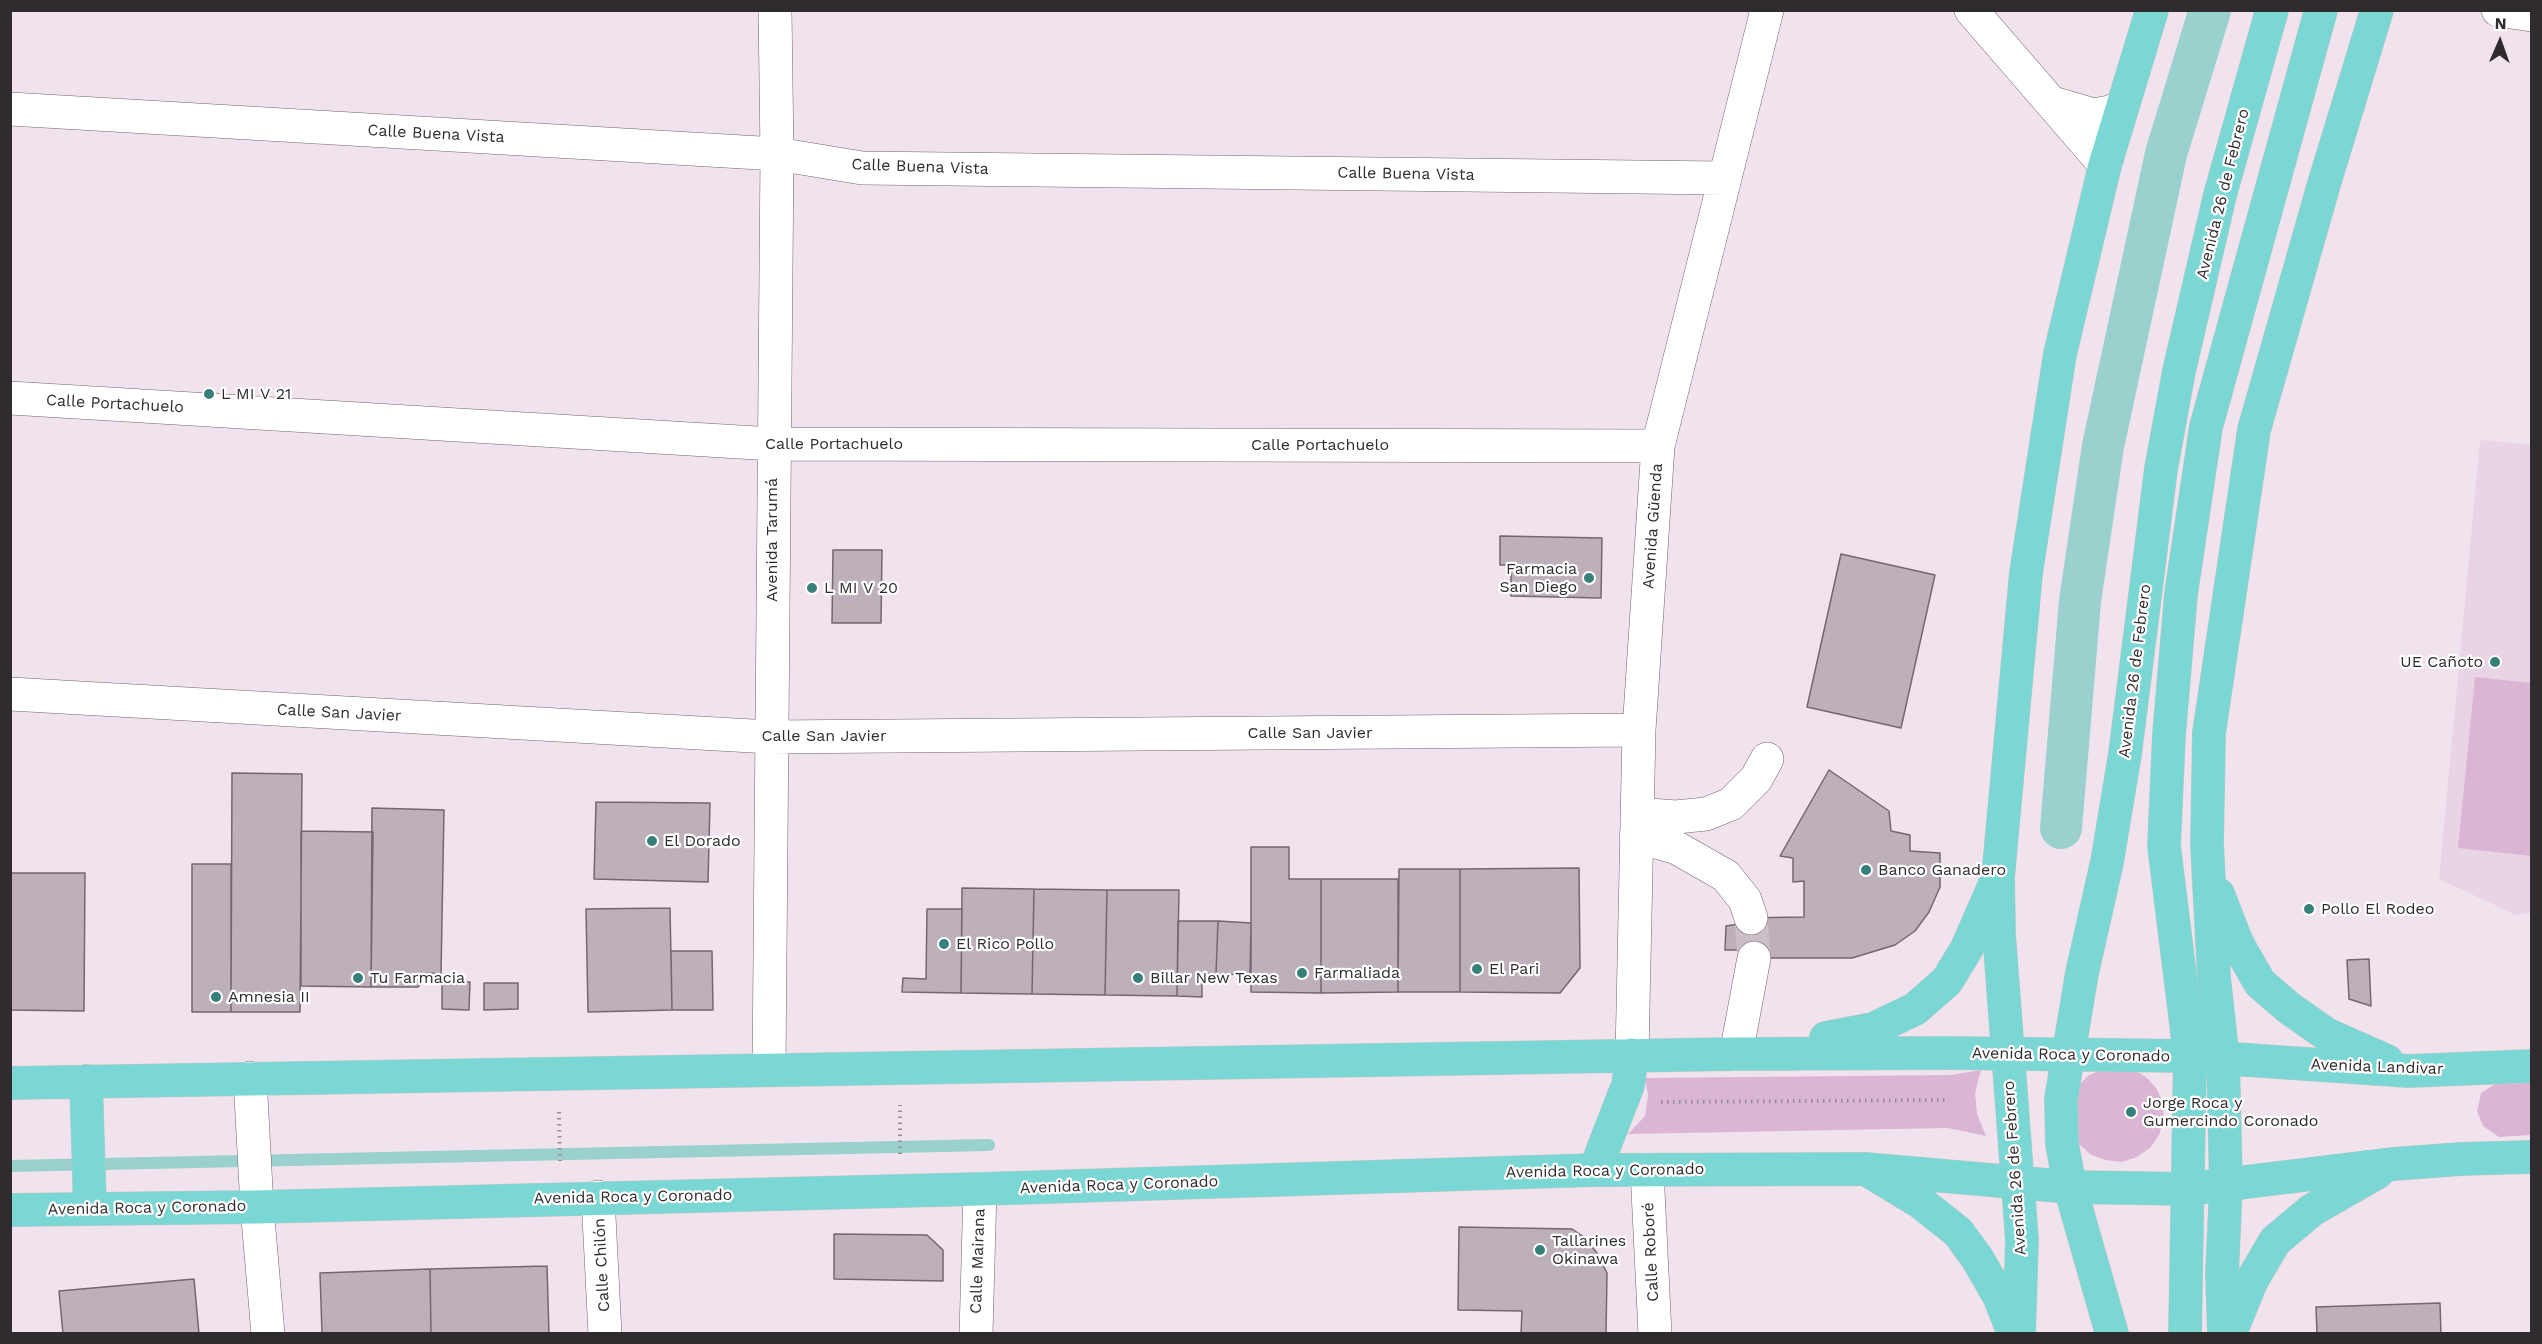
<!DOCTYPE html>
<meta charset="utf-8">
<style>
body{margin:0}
#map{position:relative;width:2542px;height:1344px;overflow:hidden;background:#f1e3ee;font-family:"Work Sans",sans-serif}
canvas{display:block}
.frame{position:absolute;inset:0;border:12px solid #302b2f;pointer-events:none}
.north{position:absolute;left:2470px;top:12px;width:60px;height:60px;-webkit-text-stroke:4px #fff;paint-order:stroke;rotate:2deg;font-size:16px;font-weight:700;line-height:24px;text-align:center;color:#302b2f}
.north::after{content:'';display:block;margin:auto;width:21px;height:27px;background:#302b2f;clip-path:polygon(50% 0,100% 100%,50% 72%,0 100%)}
</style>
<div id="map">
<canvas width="2542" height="1344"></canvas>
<div class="frame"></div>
<div class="north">N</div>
</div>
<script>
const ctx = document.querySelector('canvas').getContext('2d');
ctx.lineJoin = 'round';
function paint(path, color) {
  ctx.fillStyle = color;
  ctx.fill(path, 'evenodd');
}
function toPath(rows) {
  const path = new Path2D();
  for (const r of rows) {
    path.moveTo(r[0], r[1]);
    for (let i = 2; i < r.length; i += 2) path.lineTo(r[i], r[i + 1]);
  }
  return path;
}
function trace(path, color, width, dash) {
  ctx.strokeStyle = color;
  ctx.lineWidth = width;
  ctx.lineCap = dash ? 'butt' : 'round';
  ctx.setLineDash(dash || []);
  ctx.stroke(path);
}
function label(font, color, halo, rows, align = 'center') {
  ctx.font = font + ' "Work Sans",sans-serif';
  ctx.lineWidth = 4.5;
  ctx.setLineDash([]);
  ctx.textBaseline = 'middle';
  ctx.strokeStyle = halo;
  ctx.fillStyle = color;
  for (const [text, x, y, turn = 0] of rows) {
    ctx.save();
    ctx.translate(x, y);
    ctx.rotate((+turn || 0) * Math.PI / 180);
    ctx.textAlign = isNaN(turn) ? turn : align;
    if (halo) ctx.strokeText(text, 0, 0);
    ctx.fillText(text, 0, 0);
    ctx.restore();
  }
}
paint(toPath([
 [2480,440,2531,445,2531,913,2516,915,2439,879]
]), '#e8d4e4');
paint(toPath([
 [2475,677,2531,683,2531,856,2458,848],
 [2102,1069,2133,1069,2147,1078,2157,1089,2163,1104,2164,1120,2159,1135,2150,1148,2137,1157,2122,1162,2106,1160,2091,1155,2080,1145,2072,1131,2077,1087,2088,1076],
 [1981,1070,1975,1093,1977,1114,1986,1136,1948,1128,1628,1134,1645,1116,1648,1096,1645,1078,1951,1075],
 [2531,1078,2531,1135,2499,1137,2483,1126,2477,1111,2481,1093,2501,1080]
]), '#dab6d4');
trace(toPath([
 [10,1166,989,1145]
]), '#9ad1cc', 12);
trace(toPath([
 [2061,828,2080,601,2103,446,2166,154,2210,10]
]), '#9ad1cc', 42);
const building = toPath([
 [1500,536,1602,538,1601,598,1511,596,1511,565,1500,565,1500,536],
 [833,550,882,550,881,623,832,623,833,550],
 [1841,554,1935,575,1901,728,1807,707,1841,554],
 [1829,770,1889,811,1891,831,1910,835,1910,851,1940,853,1940,887,1929,912,1915,931,1895,945,1852,958,1740,958,1739,950,1725,950,1726,926,1739,924,1740,918,1804,917,1804,881,1793,882,1793,858,1780,856,1829,770],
 [232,773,302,774,300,1012,231,1012,232,773],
 [596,802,710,803,708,882,594,879,596,802],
 [372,808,444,810,441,974,428,973,418,987,371,987,372,808],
 [301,831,373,832,371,987,301,986,301,831],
 [1251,847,1289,847,1289,879,1321,879,1321,993,1251,992,1251,847],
 [192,864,231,864,231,1012,192,1012,192,864],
 [1579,868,1580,968,1560,993,1460,992,1460,869,1579,868],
 [1399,869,1460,869,1460,992,1398,992,1399,869],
 [10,873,85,873,84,1011,10,1010,10,873],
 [1321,879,1398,879,1398,992,1321,993,1321,879],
 [962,888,1034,889,1032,994,961,993,962,888],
 [1034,889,1107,890,1105,995,1032,994,1034,889],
 [1107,890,1179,890,1177,996,1105,995,1107,890],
 [670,908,672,1010,588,1012,586,909,670,908],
 [927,909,962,909,961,993,902,992,903,978,926,979,927,909],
 [1178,921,1218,921,1216,974,1202,974,1202,997,1177,996,1178,921],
 [1218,921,1251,923,1250,975,1216,974,1218,921],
 [671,951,712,951,713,1010,672,1010,671,951],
 [2369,959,2371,1006,2349,999,2347,960,2369,959],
 [442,981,470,982,469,1010,442,1009,442,981],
 [484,983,518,983,518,1009,484,1010,484,983],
 [1459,1227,1572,1229,1584,1237,1597,1253,1607,1273,1606,1334,1521,1334,1522,1311,1458,1310,1459,1227],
 [834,1234,927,1235,943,1250,943,1281,834,1279,834,1234],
 [547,1266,549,1334,431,1334,430,1269,547,1266],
 [430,1269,431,1334,322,1334,320,1273,430,1269],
 [194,1279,199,1334,63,1334,59,1291,194,1279],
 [2440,1303,2441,1334,2317,1334,2316,1307,2440,1303]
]);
paint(building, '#bdb0bb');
trace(building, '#736771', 1.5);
trace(toPath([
 [1751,918,1754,958]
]), '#cabec8', 33, [33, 16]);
const minor = toPath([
 [1971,10,2105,165],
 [2498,10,2532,15],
 [2053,103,2094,115,2110,112,2122,107],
 [10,109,777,154,862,168,1724,178],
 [10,398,773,444,1658,446],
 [10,694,770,737,1639,730],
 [1637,814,1676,817,1706,814,1731,804,1756,779,1767,759],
 [1636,836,1677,848,1726,876,1745,900,1751,918],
 [1736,1054,1754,958],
 [1632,1055,1639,730,1658,446,1767,10],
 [769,1069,777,154,775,10],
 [250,1078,257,1207,268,1334],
 [1647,1170,1655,1334],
 [598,1197,605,1334],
 [976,1334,980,1189]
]);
const major = toPath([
 [2218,894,2237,943,2260,983,2289,1008,2326,1034,2387,1061],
 [1826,1038,1873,1029,1915,1009,1947,981,1967,948,1994,886],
 [86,1081,90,1209],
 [10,1083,1736,1054,1948,1053,2190,1056,2408,1071,2532,1066],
 [1595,1170,1628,1085,1632,1055],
 [1872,1173,1920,1202,1958,1232,1977,1258,1999,1296,2014,1334],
 [10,1210,257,1207,980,1189,1595,1170,1865,1169,2070,1187,2188,1189,2393,1164,2461,1159,2532,1157],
 [2019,1334,2022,1240,1999,934,1998,877,2026,573,2060,354,2105,165,2152,10],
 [2112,1334,2070,1187,2062,1144,2061,1099,2082,973,2107,862,2125,754,2161,469,2179,371,2220,195,2272,10],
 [2185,1334,2190,1056,2164,846,2169,735,2181,594,2206,427,2321,10],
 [2224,1334,2222,1274,2226,1185,2223,1059,2214,977,2207,844,2209,733,2254,430,2324,184,2377,10],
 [2230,1334,2251,1282,2275,1241,2312,1210,2378,1172]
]);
trace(minor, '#70646e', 34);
trace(major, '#c9c8c9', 34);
trace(toPath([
 [1661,1102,1949,1100],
 [559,1112,560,1161],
 [900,1154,900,1105]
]), '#978d95', 4, [1.5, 4.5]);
trace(minor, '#fff', 33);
trace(major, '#7ad7d3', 33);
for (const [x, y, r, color] of [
 [209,394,6,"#377f7a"],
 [1589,578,6,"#377f7a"],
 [812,588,6,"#377f7a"],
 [2495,662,6,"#377f7a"],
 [652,841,6,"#377f7a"],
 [1866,870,6,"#377f7a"],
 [2309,909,6,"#377f7a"],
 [944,944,6,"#377f7a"],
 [1477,969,6,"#377f7a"],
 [1302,973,6,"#377f7a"],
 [358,978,6,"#377f7a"],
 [1138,978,6,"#377f7a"],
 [216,997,6,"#377f7a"],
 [2131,1112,6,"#377f7a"],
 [1540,1250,6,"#377f7a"]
]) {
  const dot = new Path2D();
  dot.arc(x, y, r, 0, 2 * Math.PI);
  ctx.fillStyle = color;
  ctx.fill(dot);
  trace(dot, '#fff', 2);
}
label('16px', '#302b2f', '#fff', [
 ["Calle Buena Vista",436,134,3],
 ["Calle Buena Vista",920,167,2],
 ["Calle Buena Vista",1406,174,1],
 ["Avenida 26 de Febrero",2223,194,-76],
 ["Calle Portachuelo",115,404,3],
 ["Calle Portachuelo",834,444],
 ["Calle Portachuelo",1320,445],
 ["Avenida Güenda",1653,526,-86],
 ["Avenida Tarumá",772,540,-90],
 ["Avenida 26 de Febrero",2135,671,-83],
 ["Calle San Javier",339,713,3],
 ["Calle San Javier",1310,733],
 ["Calle San Javier",824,736],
 ["Avenida Roca y Coronado",2071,1055,1],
 ["Avenida Landivar",2377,1067,2],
 ["Avenida 26 de Febrero",2015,1168,-94],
 ["Avenida Roca y Coronado",1605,1171,-1],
 ["Avenida Roca y Coronado",1119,1185,-2],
 ["Avenida Roca y Coronado",633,1197,-1],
 ["Avenida Roca y Coronado",147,1208,-1],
 ["Calle Roboré",1651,1252,-93],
 ["Calle Mairana",978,1261,-88],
 ["Calle Chilón",602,1265,-93]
]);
label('16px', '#302b2f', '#fff', [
 ["L MI V 21",221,394],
 ["Farmacia",1577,569,"right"],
 ["San Diego",1577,587,"right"],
 ["L MI V 20",824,588],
 ["UE Cañoto",2483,662,"right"],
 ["El Dorado",664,841],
 ["Banco Ganadero",1878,870],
 ["Pollo El Rodeo",2321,909],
 ["El Rico Pollo",956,944],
 ["El Pari",1489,969],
 ["Farmaliada",1314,973],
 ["Tu Farmacia",370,978],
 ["Billar New Texas",1150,978],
 ["Amnesia II",228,997],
 ["Jorge Roca y",2143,1103],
 ["Gumercindo Coronado",2143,1121],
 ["Tallarines",1552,1241],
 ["Okinawa",1552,1259]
], 'left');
</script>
